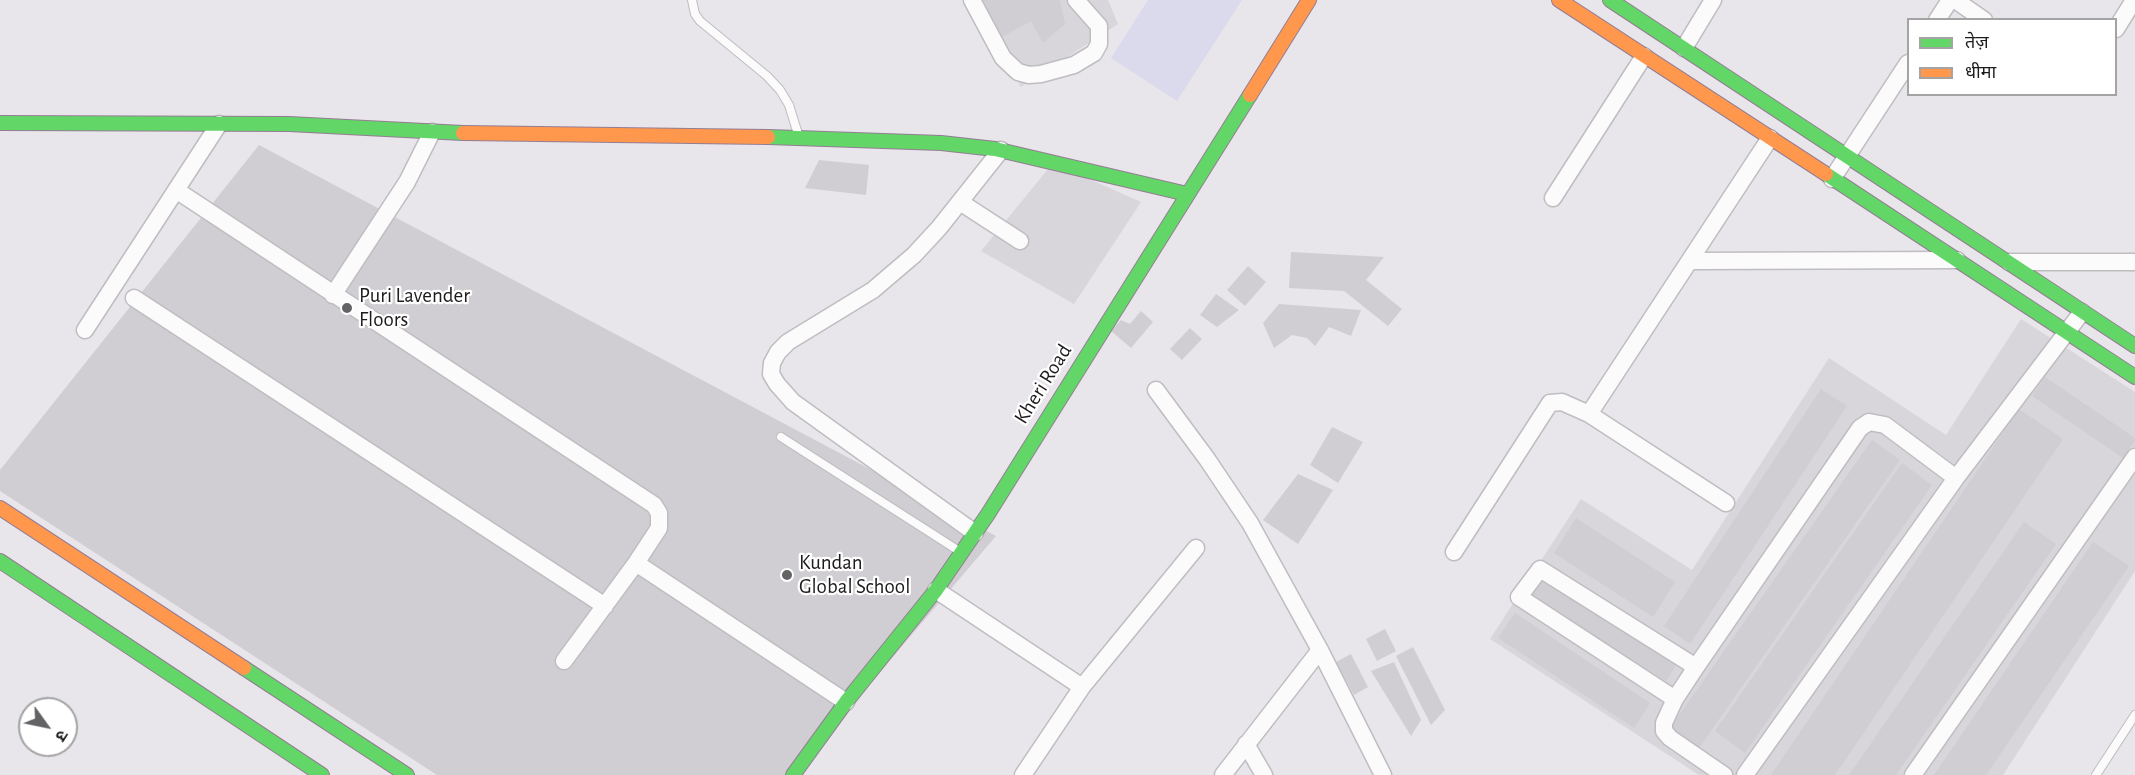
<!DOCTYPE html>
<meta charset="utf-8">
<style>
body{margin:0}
#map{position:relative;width:2135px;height:775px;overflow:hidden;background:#e8e5eb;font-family:"Alegreya Sans","Noto Sans Devanagari",sans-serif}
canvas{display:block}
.legend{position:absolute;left:1907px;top:18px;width:210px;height:78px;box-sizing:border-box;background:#fff;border:2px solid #a4a4a4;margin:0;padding:8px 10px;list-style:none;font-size:18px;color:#1c1c1c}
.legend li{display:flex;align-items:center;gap:12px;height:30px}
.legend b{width:30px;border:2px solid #a4a4a4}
.north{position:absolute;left:18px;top:697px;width:60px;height:60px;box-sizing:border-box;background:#fff;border:2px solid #a4a4a4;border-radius:50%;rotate:123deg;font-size:16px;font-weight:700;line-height:24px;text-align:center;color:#1c1c1c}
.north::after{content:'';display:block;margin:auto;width:21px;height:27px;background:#636264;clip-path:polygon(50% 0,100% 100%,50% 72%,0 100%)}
</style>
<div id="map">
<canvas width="2135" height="775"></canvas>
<ul class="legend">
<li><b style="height:8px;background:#63d668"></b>तेज़</li>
<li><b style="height:8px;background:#ff974d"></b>धीमा</li>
</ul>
<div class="north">उ</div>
</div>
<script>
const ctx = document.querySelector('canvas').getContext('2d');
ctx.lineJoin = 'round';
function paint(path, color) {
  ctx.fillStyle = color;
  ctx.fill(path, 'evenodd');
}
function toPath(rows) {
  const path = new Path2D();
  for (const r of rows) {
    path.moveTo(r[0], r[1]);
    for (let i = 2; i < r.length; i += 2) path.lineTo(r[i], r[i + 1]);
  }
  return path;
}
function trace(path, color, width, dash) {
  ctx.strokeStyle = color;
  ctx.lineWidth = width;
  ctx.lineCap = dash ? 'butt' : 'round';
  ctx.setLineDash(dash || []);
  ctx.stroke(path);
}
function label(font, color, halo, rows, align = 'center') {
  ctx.font = font + ' "Alegreya Sans",sans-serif';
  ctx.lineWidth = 4.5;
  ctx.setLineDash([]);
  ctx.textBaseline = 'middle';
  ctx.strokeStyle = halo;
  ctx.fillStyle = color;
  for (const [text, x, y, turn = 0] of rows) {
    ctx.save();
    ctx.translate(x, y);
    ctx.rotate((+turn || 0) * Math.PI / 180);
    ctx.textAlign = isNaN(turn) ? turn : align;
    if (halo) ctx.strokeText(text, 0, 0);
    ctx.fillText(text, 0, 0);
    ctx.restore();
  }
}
paint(toPath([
 [976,0,1108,0,1118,24,1021,87],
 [1053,163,1141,202,1074,304,981,251],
 [2021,319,2135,392,2135,571,2003,775,1699,775,1490,639,1581,499,1692,570,1829,358,1946,435]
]), '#d8d6da');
paint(toPath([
 [1148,0,1242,0,1177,101,1111,58]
]), '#dbdaed');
paint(toPath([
 [983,0,1060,0,1065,24,1043,43,1031,21,1002,37],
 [259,145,996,536,792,775,437,775,0,491,0,470],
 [819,160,869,165,866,195,805,188],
 [1291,252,1384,257,1366,280,1402,309,1388,326,1344,291,1289,288],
 [1248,266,1266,282,1245,306,1227,290],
 [1216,294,1239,310,1217,327,1200,315],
 [1279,304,1361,310,1351,336,1329,327,1315,346,1307,338,1292,335,1274,348,1263,323],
 [1141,311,1153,322,1131,348,1111,331,1121,320,1130,324],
 [1190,328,1202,339,1182,360,1170,349],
 [2045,377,2135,438,2135,441,2123,458,2032,396],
 [1821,389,1847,406,1690,644,1664,626],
 [2019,409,2063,439,1835,775,1771,775],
 [1332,427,1363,442,1338,483,1310,465],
 [1872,440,1900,460,1699,748,1670,728],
 [1902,463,1932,485,1745,753,1715,731],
 [1298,474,1333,490,1298,544,1263,520],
 [1576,518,1675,582,1653,617,1554,553],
 [2024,522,2056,544,1896,775,1849,775],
 [2093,542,2129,566,1986,775,1934,775],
 [1541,572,1679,660,1666,681,1528,594],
 [1515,613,1650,703,1634,728,1498,638],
 [1385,629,1396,651,1377,661,1366,639],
 [1413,647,1445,710,1431,725,1396,656],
 [1351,654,1368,687,1354,695,1336,662],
 [1394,662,1421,720,1411,736,1371,671]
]), '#d0ced3');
const lane = toPath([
 [692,0,695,14,700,21,767,76,780,90,789,105,798,134],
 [781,437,959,551],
 [2096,775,2135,715]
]);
const street = toPath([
 [972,0,1003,58,1018,72,1029,75,1041,74,1074,65,1094,53,1099,44,1099,26,1076,0],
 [1955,0,1984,20],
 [1937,20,1950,0],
 [2116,29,2134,0],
 [1684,48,1713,0],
 [1832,179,1908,63],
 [176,190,654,505,659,513,659,528,636,563,564,661],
 [1553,198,1644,56],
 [960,202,1020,241],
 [1690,261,1957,260],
 [2009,262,2135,262],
 [333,295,407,182,432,132],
 [134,298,605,606],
 [85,330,219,124],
 [1156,390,1207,459,1250,523,1320,650,1383,775],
 [1726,503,1589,414,1770,138],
 [975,533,793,402,777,384,771,374,772,363,778,352,788,342,873,290,914,255,939,228,1001,150],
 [1454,552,1550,403,1562,402,1589,414],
 [636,563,846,702],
 [936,590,1082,687],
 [1675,699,1519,597,1540,569,1696,667],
 [1246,744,1264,775],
 [1023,775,1082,687,1196,548],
 [1223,775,1320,650],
 [1724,775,1670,738,1664,731,1664,723,1675,699,1696,667,1860,428,1869,422,1885,425,1956,478],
 [1745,775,1956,478,2082,312],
 [1913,775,2135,457]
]);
const fast = toPath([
 [1610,0,2135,346],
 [0,123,289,124,463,133],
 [768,137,941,143,995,149,1187,194],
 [1826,174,2135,377],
 [0,561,322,775],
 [244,668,407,775],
 [793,775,846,702,936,590,988,514,1250,95]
]);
const slow = toPath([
 [1559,0,1826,174],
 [1250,95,1309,0],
 [463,133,768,137],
 [0,508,244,668]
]);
trace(lane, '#bfbdc0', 10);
trace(street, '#bfbdc0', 19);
trace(fast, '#947d94', 16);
trace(slow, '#947d94', 16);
trace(lane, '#fcfbfc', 8);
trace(street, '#fcfbfc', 16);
trace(fast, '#63d668', 14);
trace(slow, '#ff974d', 14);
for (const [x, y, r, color] of [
 [347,308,6,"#636264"],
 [787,575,6,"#636264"]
]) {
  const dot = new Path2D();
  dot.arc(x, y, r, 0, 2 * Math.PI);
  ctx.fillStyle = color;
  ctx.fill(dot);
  trace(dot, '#fff', 2);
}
label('21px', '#1c1c1c', '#fff', [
 ["Puri Lavender",359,296],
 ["Floors",359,320],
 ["Kundan",799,563],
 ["Global School",799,587]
], 'left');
label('21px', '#1c1c1c', '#fff', [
 ["Kheri Road",1043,384,-58]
]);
</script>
